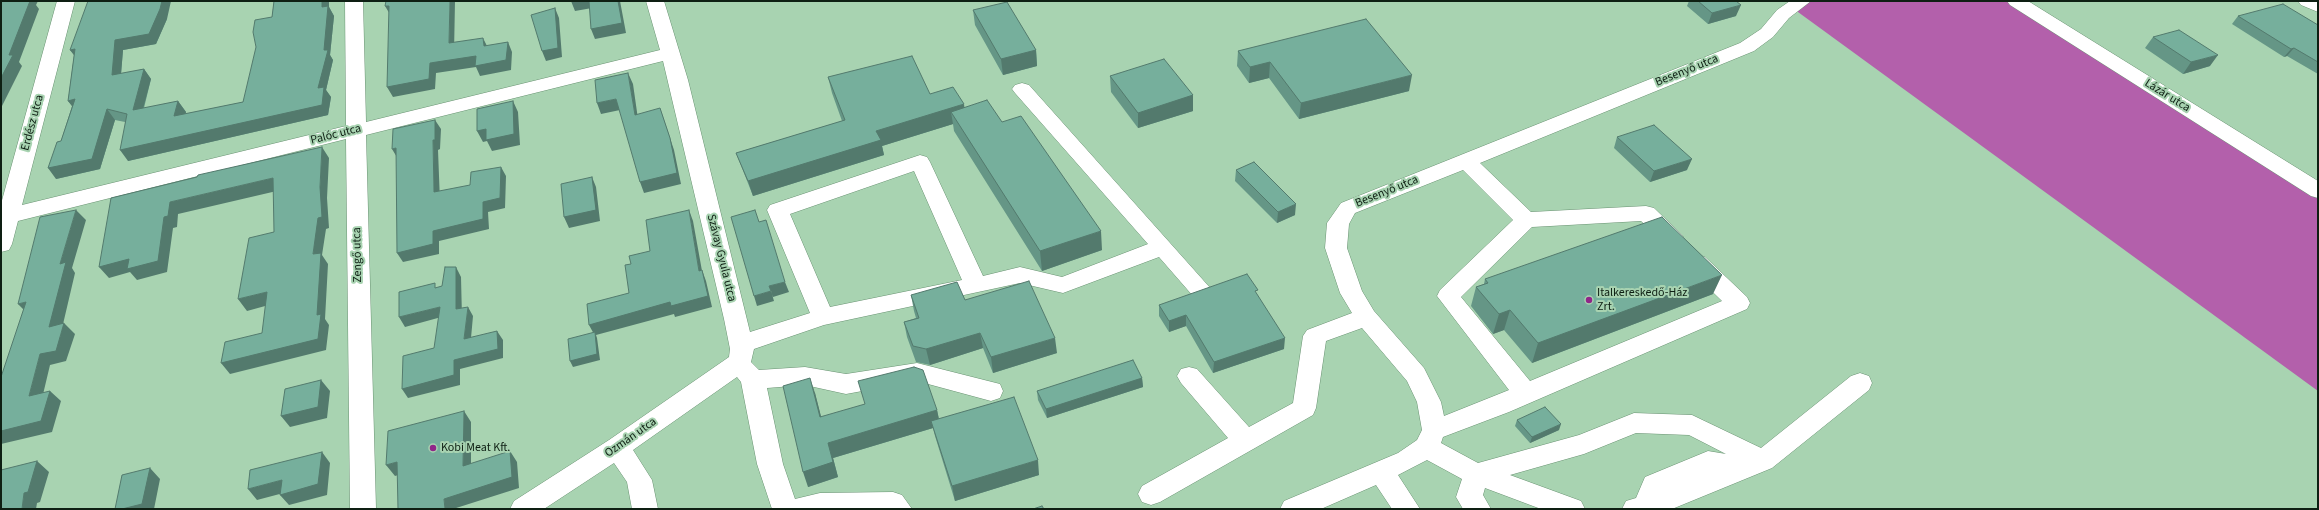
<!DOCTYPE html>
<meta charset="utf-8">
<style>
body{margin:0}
#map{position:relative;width:2319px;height:510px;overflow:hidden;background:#a8d3b1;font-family:"Source Sans 3",sans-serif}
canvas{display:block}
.frame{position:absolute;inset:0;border:2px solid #0e1f13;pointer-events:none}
</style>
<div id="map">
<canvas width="2319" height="510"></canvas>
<div class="frame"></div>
</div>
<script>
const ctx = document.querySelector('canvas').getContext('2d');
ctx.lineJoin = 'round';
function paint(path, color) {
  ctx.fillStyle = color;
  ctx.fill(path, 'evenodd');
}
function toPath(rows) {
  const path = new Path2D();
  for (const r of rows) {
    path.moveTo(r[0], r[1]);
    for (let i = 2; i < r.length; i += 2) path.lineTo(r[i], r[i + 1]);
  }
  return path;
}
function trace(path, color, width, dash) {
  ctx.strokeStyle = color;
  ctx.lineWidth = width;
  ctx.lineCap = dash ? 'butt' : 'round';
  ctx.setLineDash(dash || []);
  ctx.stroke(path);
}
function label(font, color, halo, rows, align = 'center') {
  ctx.font = font + ' "Source Sans 3",sans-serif';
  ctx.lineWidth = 4;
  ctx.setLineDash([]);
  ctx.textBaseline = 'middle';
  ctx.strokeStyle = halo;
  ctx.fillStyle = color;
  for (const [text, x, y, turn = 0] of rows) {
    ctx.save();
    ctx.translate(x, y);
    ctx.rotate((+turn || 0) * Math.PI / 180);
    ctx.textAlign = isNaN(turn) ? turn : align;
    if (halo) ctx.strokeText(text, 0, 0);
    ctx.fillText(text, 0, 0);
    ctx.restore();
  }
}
paint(toPath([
 [1796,1,2011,1,2318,197,2318,391,1787,4]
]), '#b360ab');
const minor = toPath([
 [57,1,75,1,22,205,346,126,345,1,363,1,366,122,660,50,646,1,664,1,688,80,750,332,810,313,767,210,770,205,920,155,927,157,930,162,983,276,1020,267,1062,277,1148,244,1015,93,1012,89,1015,85,1022,83,1029,85,1212,290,1209,296,1201,298,1193,296,1159,257,1063,293,1020,283,824,325,754,349,751,362,759,370,805,367,846,374,917,363,1000,384,1003,391,1000,398,991,401,917,381,846,394,805,385,767,388,783,464,795,499,820,493,893,492,902,495,912,509,772,509,757,464,741,382,737,377,633,450,652,480,658,509,632,509,627,482,614,463,544,509,510,509,514,501,609,440,729,357,730,349,724,319,663,61,366,135,376,509,350,509,346,139,18,221,12,244,9,250,1,252,1,204,57,1],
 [914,171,962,280,830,307,790,214,914,171],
 [1790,1,1811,1,1789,18,1773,37,1754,51,1480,163,1531,212,1646,206,1654,208,1682,235,1685,240,1682,245,1674,248,1666,245,1641,221,1532,227,1461,297,1530,381,1722,301,1689,269,1686,263,1689,257,1697,255,1705,257,1747,297,1750,303,1747,309,1509,412,1443,437,1441,443,1478,463,1579,435,1634,413,1692,415,1761,448,1851,376,1860,373,1869,376,1872,383,1869,390,1772,468,1672,509,1622,509,1626,501,1636,498,1645,477,1708,451,1726,454,1689,435,1636,433,1584,454,1510,475,1581,501,1585,509,1541,509,1485,488,1483,495,1491,509,1463,509,1456,497,1462,479,1427,460,1398,475,1420,509,1392,509,1376,485,1321,509,1280,509,1284,501,1398,453,1417,440,1422,430,1417,402,1407,381,1362,328,1326,341,1316,408,1313,415,1160,502,1151,505,1142,502,1138,494,1142,486,1228,438,1181,383,1177,376,1181,369,1189,367,1197,369,1249,427,1293,403,1303,336,1307,330,1352,313,1340,293,1325,248,1327,223,1341,203,1740,43,1761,29,1777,10,1790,1],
 [1463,170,1513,220,1440,290,1437,296,1509,390,1444,416,1441,402,1424,368,1374,311,1362,291,1347,248,1349,224,1355,213,1463,170],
 [2007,1,2028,1,2318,181,2318,198,2311,196,2010,5,2007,1],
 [2298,1,2318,1,2318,12,2301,5,2298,1]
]);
trace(minor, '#699272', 1);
paint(minor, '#fff');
paint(toPath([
 [274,1,329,1,329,7,334,16,330,55,333,60,326,90,331,97,328,115,128,161,125,122,115,120,100,169,56,179,61,141,72,106,68,101,74,55,70,50,167,19,156,44,123,50,121,74,144,69,151,79,144,108,178,101,186,112,185,114,243,102,272,17],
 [1689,1,1736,1,1736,16,1708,24,1687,6],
 [973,10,1036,50,1037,66,1003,75,975,25],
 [2238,16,2318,25,2318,74,2287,56,2284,57,2232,24],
 [2153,37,2210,66,2183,74,2145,48],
 [1238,51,1409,91,1299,119,1269,78,1249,83,1237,66],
 [1110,76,1193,95,1193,111,1138,128,1111,92],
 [828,77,930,94,1002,122,1102,250,1042,271,954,131,953,124,882,146,884,155,753,196,742,168,736,153,842,121,832,93],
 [1617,137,1687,170,1650,182,1614,148],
 [1236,170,1295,215,1277,223,1235,181],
 [1485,279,1713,294,1532,363,1504,330,1493,334,1471,306,1476,287,1484,284],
 [911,295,965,300,1057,353,993,373,983,348,930,365,916,362,907,337,904,322,916,318,914,311],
 [1257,295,1284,349,1213,373,1186,326,1169,332,1159,316,1159,305],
 [1142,378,1143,387,1047,418,1038,400,1037,391],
 [815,393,821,417,937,410,939,419,1039,475,955,501,935,436,933,428,833,458,838,477,808,487],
 [1517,420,1559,430,1530,443,1515,426]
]), '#659686');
paint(toPath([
 [27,1,38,1,36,5,39,9,19,62,22,66,1,108,1,78],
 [162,1,171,1,167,19,156,44,123,50,120,86,112,75,115,40],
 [322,1,329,1,329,7,334,16,330,55,333,60,326,90,331,97,328,115,128,161,120,150,318,88],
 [450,1,455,1,454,53,449,43],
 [571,1,590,1,592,8,575,11],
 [618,1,620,1,626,33,595,39,591,29],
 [1741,5,1736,16,1708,24,1712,13],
 [385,6,389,6,391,16],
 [555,8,559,18,562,57,546,61,542,51],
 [483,38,488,48,484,46],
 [508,42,512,52,511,70,480,76,476,67,436,73,435,89,393,97,387,87,430,63],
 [2294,48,2287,56,2284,57,2291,49],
 [75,49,78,60,70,50],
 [1036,50,1037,66,1003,75,1001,59],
 [2218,55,2210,66,2183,74,2191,62],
 [1270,62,1269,78,1249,83,1250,67],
 [144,69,151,79,140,120,133,110],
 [628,73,633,84,639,126,635,115],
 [1412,75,1409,91,1299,119,1301,103],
 [1193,95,1193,111,1138,128,1138,113],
 [75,99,76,111,68,101],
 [616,99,620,110,601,114,597,103],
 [178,101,186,112,182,127,174,116],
 [513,101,518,112,520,145,492,151,487,141,483,142,477,131],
 [964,104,966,120,951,112,953,124,882,146,884,155,753,196,748,181,876,131],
 [660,108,674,150,681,184,644,193,640,182],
 [107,109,115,120,100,169,56,179,48,168],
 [435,120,441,129,440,149,438,150,440,202,434,192,433,140],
 [322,147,329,158,327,198,329,228,326,229,322,255,328,264,325,319,329,325,326,350,230,374,221,363,317,315,313,254,320,187],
 [396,148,398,159,392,149],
 [1692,159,1687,170,1650,182,1654,171],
 [501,167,506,176,505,208,488,212,489,229,439,241,439,254,403,262,397,253,433,231,483,202],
 [592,177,596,187,600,221,569,228,564,217],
 [273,178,281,190,178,214,177,227,173,228,167,272,137,280,130,272,109,278,99,267,164,217,170,202],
 [1296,204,1295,215,1277,223,1278,212],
 [76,210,86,220,72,268,75,273,60,337,49,327,60,264],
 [689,210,693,221,704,282,699,271],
 [1101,231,1102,250,1042,271,1040,251],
 [456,267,461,277,462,318,456,309],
 [702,270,706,281,712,307,675,317,674,314,596,335,597,338,600,360,573,367,570,361,595,336,589,325],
 [1722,275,1713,294,1532,363,1538,343],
 [785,282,789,292,773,297,769,286],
 [771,291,774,301,757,306,754,296],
 [267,292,276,303,247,311,238,299],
 [26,302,28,314,18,304],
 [440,307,445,316,405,327,399,317],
 [468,307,473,316,470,349,464,339],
 [1510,310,1504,330,1493,334,1499,314],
 [1186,315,1186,326,1169,332,1169,321],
 [64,323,75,334,66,361,50,365,40,407,29,396,40,354],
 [497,331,503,340,503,358,460,369,460,385,408,398,402,389,454,360],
 [980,333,983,348,930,365,926,349],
 [1055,338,1057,353,993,373,991,357],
 [1285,338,1284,349,1213,373,1214,362],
 [810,378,815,393,825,432,820,417],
 [1142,378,1143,387,1047,418,1046,409],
 [321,380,330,391,327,418,290,427,281,416],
 [50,391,61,401,52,432,1,444,1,431],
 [937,410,940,425,931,421,933,428,833,458,838,477,808,487,803,472,828,443],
 [464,411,471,422,471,476,463,466],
 [1561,424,1559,430,1530,443,1532,437],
 [510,451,517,462,519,488,453,509,445,509,444,499],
 [322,452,330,463,327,495,289,505,280,495],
 [1038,460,1039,475,955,501,952,486],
 [37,461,49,472,40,502,37,503,36,509,22,509,24,493],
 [397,462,405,473,395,476,386,465],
 [150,468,160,479,154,509,122,509],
 [282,480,291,491,257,500,248,489]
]), '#537a6d');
const building = toPath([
 [1,1,30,1,9,55,13,55,1,78,1,1],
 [88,1,162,1,160,9,149,34,115,40,112,75,144,69,133,110,178,101,174,116,243,102,256,47,253,32,255,20,272,17,274,1,322,1,322,7,328,6,324,50,328,50,318,88,324,87,322,105,120,150,127,114,107,109,92,159,48,168,57,142,61,141,75,99,68,101,75,49,70,50,88,1],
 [386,1,450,1,449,43,483,38,484,46,508,42,506,60,475,66,476,56,430,63,429,79,387,87,389,6,385,6,386,1],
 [589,1,618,1,622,23,591,29,589,1],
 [1698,1,1736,1,1741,5,1712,13,1698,1],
 [1007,2,1036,50,1001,59,973,10,1007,2],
 [2283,4,2318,25,2318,62,2294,48,2291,49,2238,16,2283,4],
 [555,8,558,48,542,51,531,15,555,8],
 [1366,19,1412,75,1301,103,1270,62,1250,67,1238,51,1366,19],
 [2179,30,2218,55,2191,62,2153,37,2179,30],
 [912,56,930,94,953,87,964,104,876,131,881,140,748,181,736,153,845,120,828,77,912,56],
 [1164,59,1193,95,1138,113,1110,76,1164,59],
 [628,73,635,115,660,108,670,138,677,173,640,182,616,99,597,103,595,80,628,73],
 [987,100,1002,122,1021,116,1101,231,1040,251,951,112,987,100],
 [513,101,514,134,486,140,486,129,477,131,477,109,513,101],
 [435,120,435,140,433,140,434,192,470,185,471,172,501,167,500,198,483,202,483,219,433,231,433,244,397,253,396,148,392,149,393,129,435,120],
 [1654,125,1692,159,1654,171,1617,137,1654,125],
 [322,147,320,187,322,217,318,218,313,254,321,253,317,315,321,314,318,339,221,363,225,342,262,333,267,292,238,299,249,238,274,232,273,178,170,202,168,216,164,217,158,261,127,269,129,259,99,267,111,198,197,177,198,175,322,147],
 [1254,162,1296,204,1278,212,1236,170,1254,162],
 [592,177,596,210,564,217,561,184,592,177],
 [76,210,60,264,66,262,49,327,64,323,56,351,40,354,29,396,50,391,41,421,1,431,1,377,26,302,18,304,40,217,76,210],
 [689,210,699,271,702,270,708,296,671,306,670,302,589,325,587,304,629,293,625,265,631,264,629,256,650,251,646,220,689,210],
 [755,210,759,222,766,220,785,282,769,286,771,291,754,296,731,217,755,210],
 [1662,217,1722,275,1538,343,1510,310,1499,314,1476,287,1488,283,1485,279,1662,217],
 [445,267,456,267,456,309,468,307,464,339,497,331,498,349,454,360,454,375,402,389,403,356,434,348,440,307,399,317,399,292,435,283,435,288,442,286,445,267],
 [1247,274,1258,290,1255,291,1285,338,1214,362,1186,315,1169,321,1159,305,1247,274],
 [1029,281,1055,338,991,357,980,333,926,349,913,346,904,322,919,318,911,295,957,282,965,300,1029,281],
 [595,332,597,354,570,361,568,339,595,332],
 [1133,360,1142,378,1046,409,1037,391,1133,360],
 [914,367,923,370,937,410,828,443,833,462,803,472,783,386,810,378,820,417,865,404,858,381,914,367],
 [321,380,318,407,281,416,285,389,321,380],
 [1014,397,1038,460,952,486,931,421,1014,397],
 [1545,407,1561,424,1532,437,1517,420,1545,407],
 [464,411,463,466,510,451,512,477,444,499,445,509,398,509,397,462,386,465,388,431,464,411],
 [322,452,318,484,280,495,282,480,248,489,250,470,322,452],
 [37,461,28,492,24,493,22,509,1,509,1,470,37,461],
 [150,468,142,504,122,509,115,509,122,475,150,468],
 [1042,506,1044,509,1033,509,1042,506]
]);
paint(building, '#76af9c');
trace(building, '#537a6d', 1);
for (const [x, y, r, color] of [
 [1589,300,4,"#902689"],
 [433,448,4,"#902689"]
]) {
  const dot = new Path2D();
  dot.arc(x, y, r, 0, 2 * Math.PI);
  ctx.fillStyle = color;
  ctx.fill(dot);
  trace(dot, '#a8d3b1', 1.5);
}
label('12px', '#0e1f13', '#a8d3b1', [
 ["Besenyő utca",1687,71,-22],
 ["Lázár utca",2167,96,32],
 ["Erdész utca",33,123,-75],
 ["Palóc utca",336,135,-14],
 ["Besenyő utca",1387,192,-22],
 ["Zengő utca",358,255,-91],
 ["Szávay Gyula utca",721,258,76],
 ["Ozmán utca",631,438,-35]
]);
label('12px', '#0e1f13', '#a8d3b1', [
 ["Italkereskedő-Ház",1597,293],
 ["Zrt.",1597,307],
 ["Kobi Meat Kft.",441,448]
], 'left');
</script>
